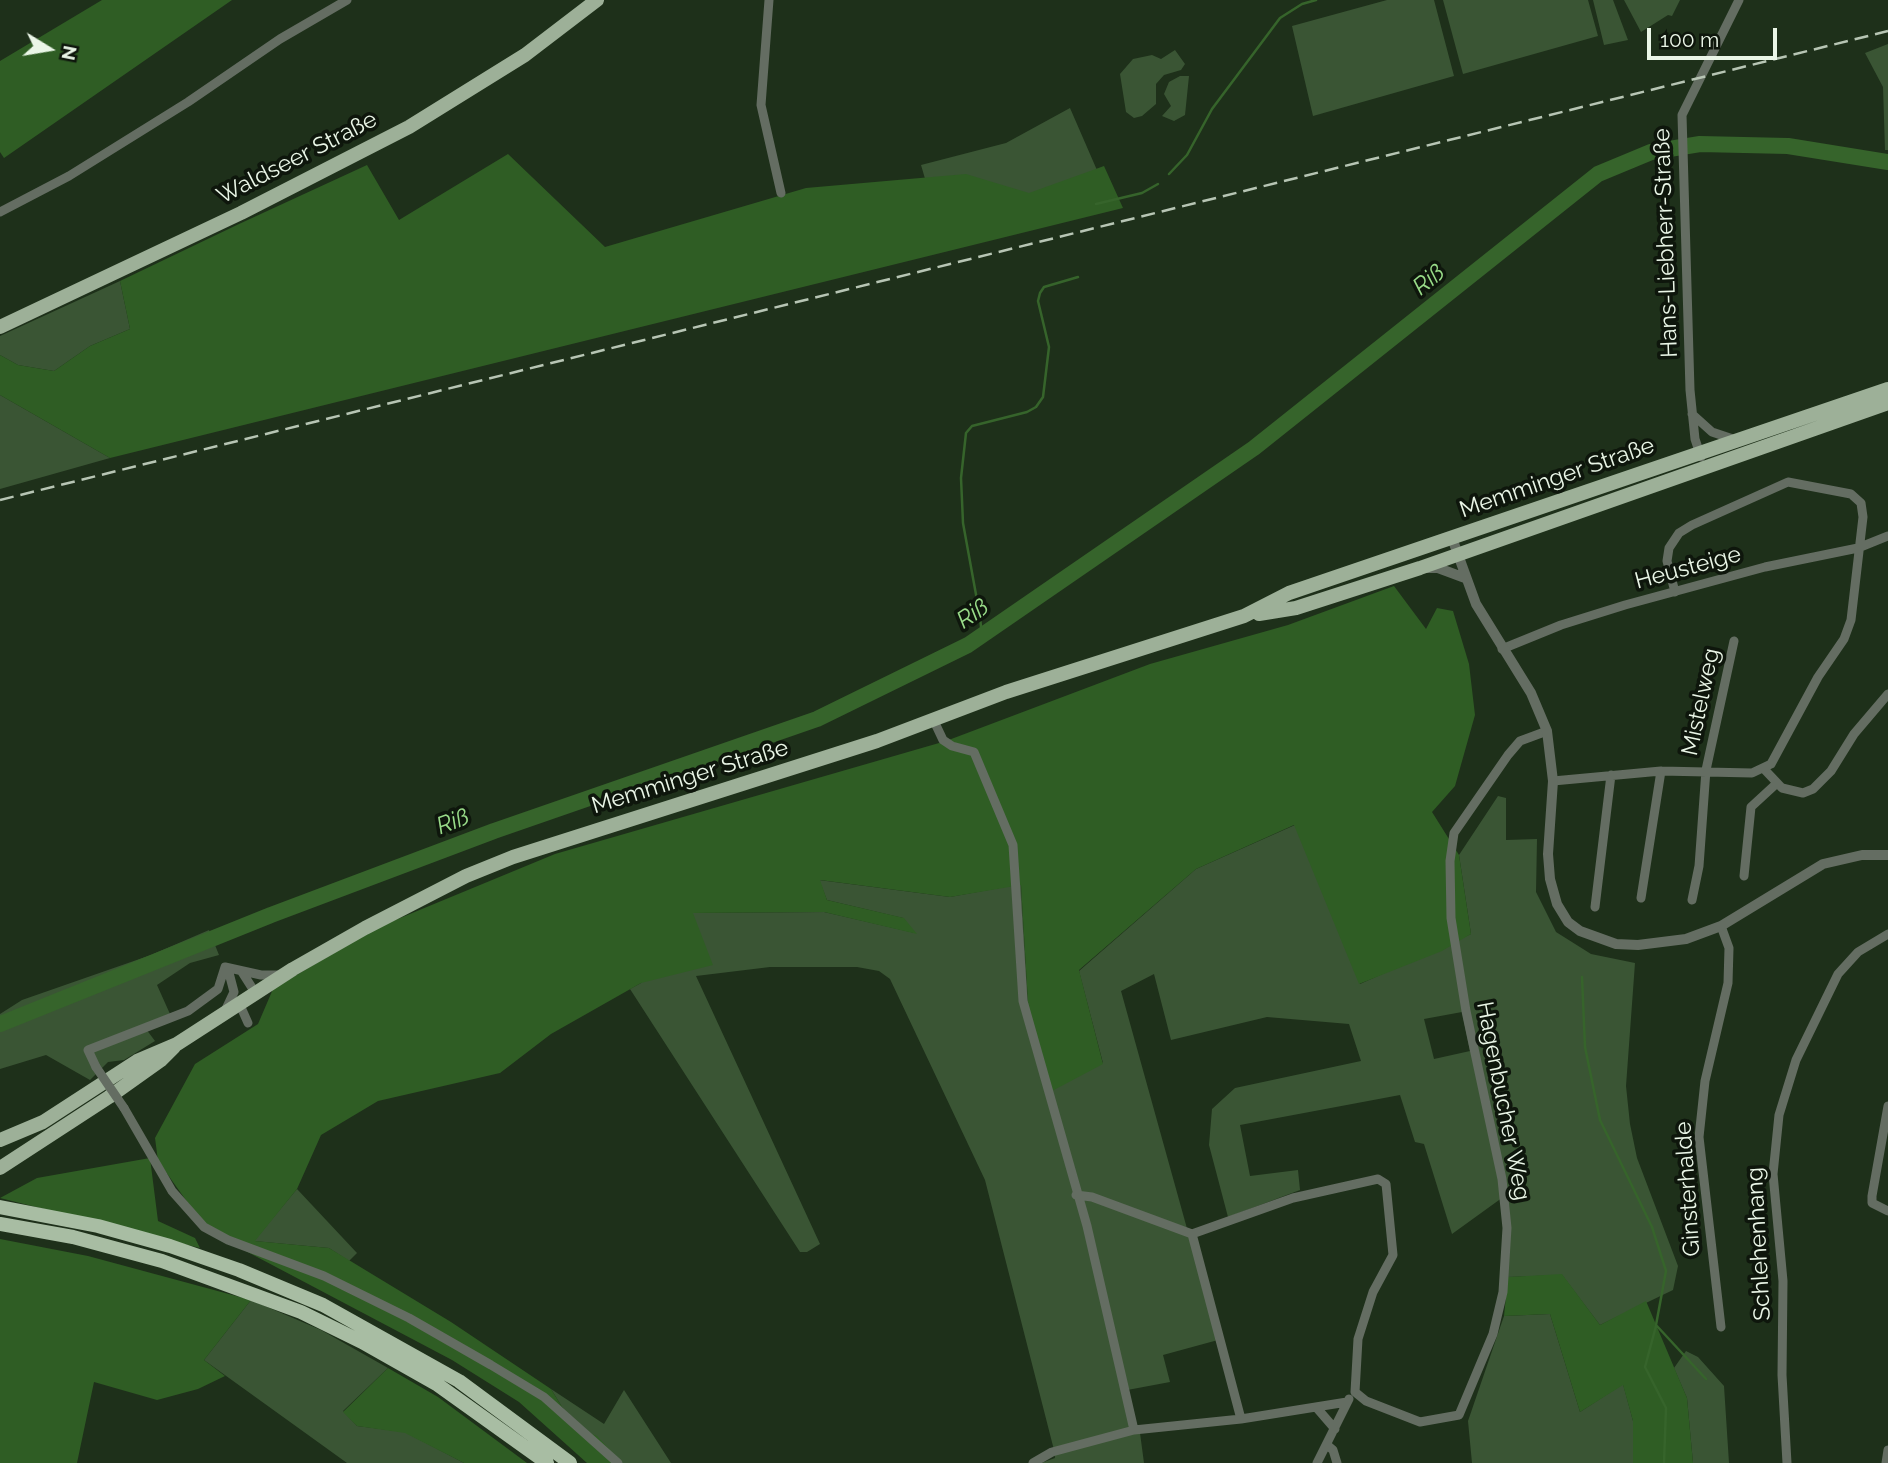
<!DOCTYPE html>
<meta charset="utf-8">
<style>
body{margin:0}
#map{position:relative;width:1888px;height:1463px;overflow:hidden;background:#1e301a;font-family:Raleway,sans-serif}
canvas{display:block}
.north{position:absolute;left:14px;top:14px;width:70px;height:70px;-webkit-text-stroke:5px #0e160c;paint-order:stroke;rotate:101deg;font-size:19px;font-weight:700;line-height:28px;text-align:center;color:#eaf6e7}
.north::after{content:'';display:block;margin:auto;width:24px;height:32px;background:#eaf6e7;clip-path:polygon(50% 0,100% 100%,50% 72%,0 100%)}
.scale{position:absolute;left:1647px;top:28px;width:130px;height:32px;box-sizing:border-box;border:4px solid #eaf6e7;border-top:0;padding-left:9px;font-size:21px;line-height:24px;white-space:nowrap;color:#eaf6e7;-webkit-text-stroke:5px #0e160c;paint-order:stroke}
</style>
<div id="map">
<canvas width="1888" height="1463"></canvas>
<div class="north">N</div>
<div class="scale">100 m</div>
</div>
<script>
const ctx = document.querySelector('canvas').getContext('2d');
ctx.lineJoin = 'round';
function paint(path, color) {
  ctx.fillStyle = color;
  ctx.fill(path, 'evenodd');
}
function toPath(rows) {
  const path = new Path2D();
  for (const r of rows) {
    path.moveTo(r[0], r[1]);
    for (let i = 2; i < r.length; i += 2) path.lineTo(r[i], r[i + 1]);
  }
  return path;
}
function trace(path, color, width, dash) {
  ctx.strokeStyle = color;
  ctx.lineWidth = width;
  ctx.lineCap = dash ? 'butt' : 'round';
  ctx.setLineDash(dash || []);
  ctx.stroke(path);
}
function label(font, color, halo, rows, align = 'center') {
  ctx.font = font + ' Raleway,sans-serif';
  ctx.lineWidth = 7;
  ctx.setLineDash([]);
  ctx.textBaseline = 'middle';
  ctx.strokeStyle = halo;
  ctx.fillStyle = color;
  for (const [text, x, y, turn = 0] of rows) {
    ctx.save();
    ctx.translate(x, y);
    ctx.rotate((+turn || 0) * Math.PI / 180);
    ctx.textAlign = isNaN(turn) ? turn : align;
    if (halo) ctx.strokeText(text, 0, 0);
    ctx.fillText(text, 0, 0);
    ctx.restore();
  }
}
paint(toPath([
 [1387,0,1434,0,1454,76,1313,116,1292,26],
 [1443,0,1588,0,1598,36,1463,74],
 [1593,0,1613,0,1628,40,1604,45],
 [1624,0,1680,0,1672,16,1668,15,1641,32],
 [1888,44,1888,150,1885,150,1883,87,1865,53],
 [1175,50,1185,64,1181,70,1164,75,1156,84,1156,104,1142,116,1134,118,1126,112,1120,74,1133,59,1152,55,1161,59],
 [1180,76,1189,76,1185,115,1174,121,1162,116,1171,106,1164,94,1169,82],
 [1070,108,1103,184,1004,210,926,182,921,165,1006,143],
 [120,281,130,329,90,346,54,371,18,365,0,355,0,336],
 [0,395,110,458,0,489],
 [1498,796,1506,798,1506,840,1537,839,1536,892,1556,932,1591,954,1635,963,1626,1086,1630,1124,1637,1158,1678,1266,1673,1290,1600,1325,1562,1275,1508,1277,1506,1195,1452,1234,1424,1144,1415,1142,1400,1095,1240,1125,1250,1176,1298,1170,1300,1190,1228,1217,1209,1145,1212,1109,1235,1088,1361,1061,1349,1024,1267,1017,1171,1040,1154,974,1121,991,1218,1340,1163,1355,1170,1382,1122,1391,1140,1433,1144,1463,1041,1463,1055,1458,1054,1450,985,1180,890,979,879,971,857,967,770,967,696,976,820,1244,807,1252,800,1252,630,989,641,983,692,913,824,912,915,933,903,918,827,900,819,880,950,897,1021,884,1028,1002,1103,1063,1079,971,1196,869,1295,825,1360,984,1471,934,1459,855],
 [1462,1012,1470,1051,1434,1059,1424,1019],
 [209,930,219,955,190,963,157,985,170,1014,143,1025,155,1041,124,1060,108,1062,90,1080,46,1055,0,1069,0,1014,22,1000,151,955],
 [297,1189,357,1253,349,1261,329,1248,254,1241],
 [251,1300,321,1330,388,1368,343,1411,357,1426,405,1432,464,1463,347,1463,204,1360],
 [1550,1314,1580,1412,1623,1384,1633,1421,1633,1463,1472,1463,1468,1421,1504,1316],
 [1686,1351,1698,1357,1724,1386,1729,1463,1693,1463,1687,1398,1674,1368],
 [551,1389,604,1424,624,1390,671,1463,622,1463,575,1428]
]), '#3a5534');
paint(toPath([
 [102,0,232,0,4,158,0,152,0,61],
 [508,154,605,247,806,188,966,174,1029,193,1104,166,1123,208,110,458,0,395,0,355,18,365,54,371,90,346,130,329,120,281,239,224,367,165,399,220],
 [1394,586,1426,629,1437,608,1453,611,1469,664,1475,715,1455,786,1432,812,1459,855,1471,934,1442,951,1359,984,1294,825,1196,869,1079,970,1103,1064,1052,1091,1028,1002,1021,885,950,897,820,880,827,900,904,918,917,934,824,912,693,913,713,965,641,983,551,1034,500,1073,378,1101,321,1135,297,1189,255,1241,329,1248,451,1322,551,1389,575,1428,597,1436,622,1463,587,1463,519,1402,452,1360,223,1239,198,1217,158,1161,155,1138,195,1064,258,1024,273,989,376,928,555,854,946,741,1150,664,1288,625],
 [150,1158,158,1221,195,1238,200,1248,0,1198,37,1178],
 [0,1239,88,1256,251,1300,204,1360,225,1376,198,1389,157,1400,94,1382,77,1463,0,1463],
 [1562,1274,1600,1325,1646,1301,1687,1398,1693,1463,1633,1463,1633,1421,1623,1385,1580,1412,1550,1314,1504,1316,1508,1277],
 [388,1368,438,1397,527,1463,464,1463,405,1433,357,1426,343,1412]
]), '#2f5d24');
trace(toPath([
 [1169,174,1187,155,1212,109,1280,18,1302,4,1316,0],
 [1096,204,1142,193,1158,184],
 [977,600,963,523,961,478,966,433,972,426,1027,412,1036,407,1043,397,1049,347,1038,301,1040,293,1044,287,1078,277],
 [980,618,982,635],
 [1582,977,1585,1047,1600,1120,1652,1227,1666,1271,1656,1325,1706,1379],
 [1656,1326,1645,1367,1666,1408,1664,1463]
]), '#36642b', 2.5);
trace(toPath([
 [0,1024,271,915,494,831,817,719,968,645,1254,448,1598,174,1651,152,1700,144,1788,146,1888,162]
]), '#36642b', 16);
trace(toPath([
 [769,0,761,105,781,193],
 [0,212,69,176,188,102,280,39,347,0],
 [1692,414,1712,432,1736,440],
 [1701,457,1695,439,1690,390,1682,115,1739,0],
 [1502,649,1561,625,1625,605,1765,567,1858,548,1888,536],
 [934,721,943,740,952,746,974,752,1013,845,1023,1001,1087,1226,1134,1430],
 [1764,769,1782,788,1803,793,1813,789,1831,771,1854,734,1888,694],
 [1553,781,1661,771,1752,773,1771,764,1818,677,1844,639,1851,620,1863,517,1861,503,1851,494,1788,482,1692,525,1679,533,1669,548,1667,561,1675,592],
 [1744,876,1751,807,1776,784],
 [1641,898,1661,771],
 [1692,900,1699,866,1706,770,1734,641],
 [1595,907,1611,775],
 [242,972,256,994],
 [240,1005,248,1023],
 [226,1009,234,992,228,969],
 [96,1067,88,1050,188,1011,218,989,225,967,261,975,279,975],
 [1888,1106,1872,1196,1872,1203,1888,1211],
 [124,1108,172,1191,204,1227,228,1240,324,1276,409,1318,491,1365,544,1397,618,1463],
 [1076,1195,1092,1197,1192,1234],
 [1721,1327,1699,1137,1705,1081,1728,983,1729,948,1721,926],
 [1355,1392,1366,1401,1420,1422,1459,1415,1493,1334,1503,1292,1507,1228,1502,1179,1466,1011,1451,918,1450,861,1454,833,1508,755,1520,741,1547,731],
 [1316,1407,1335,1429],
 [1241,1419,1192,1234,1293,1198,1378,1179,1386,1184,1393,1255,1373,1292,1358,1339,1355,1392],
 [1327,1445,1333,1450,1337,1463],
 [1033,1463,1052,1452,1134,1430,1241,1419,1347,1402],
 [1317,1463,1349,1399],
 [1787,1463,1782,1375,1783,1281,1773,1174,1779,1115,1796,1060,1838,974,1858,952,1888,934],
 [1886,1463,1888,1450]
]), '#646d62', 9);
trace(toPath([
 [1452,538,1476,604,1531,693,1547,731,1553,781,1548,854,1550,879,1557,904,1568,922,1580,931,1616,944,1638,945,1686,939,1721,926,1823,864,1862,855,1888,855],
 [1426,568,1438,568,1465,578]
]), '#646d62', 10);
trace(toPath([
 [0,327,241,213,409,127,525,55,597,0],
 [1259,614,1296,608,1420,568,1888,403],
 [0,1140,43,1122,137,1061,177,1044,293,969,365,928,466,876,513,857,877,741,1006,692,1244,616,1289,593,1888,389],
 [0,1168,109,1097,161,1060,174,1047]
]), '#9db098', 14);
trace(toPath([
 [0,1207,98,1226,170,1246,239,1270,323,1305,459,1381,570,1463],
 [0,1224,73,1237,162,1261,301,1312,362,1342,438,1385,547,1463]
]), '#a8bda3', 14);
trace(toPath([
 [0,500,1888,31]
]), '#b7c5b4', 2.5, [14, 7]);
trace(toPath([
 [96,1067,124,1108]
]), '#646d62', 9);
label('23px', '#eaf6e7', '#0e160c', [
 ["Waldseer Straße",297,158,-27],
 ["Hans-Liebherr-Straße",1666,243,-92],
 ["Memminger Straße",1557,478,-19],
 ["Heusteige",1688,568,-15],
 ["Mistelweg",1701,702,-78],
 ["Memminger Straße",690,777,-17],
 ["Hagenbucher Weg",1503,1101,79],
 ["Ginsterhalde",1688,1189,-94],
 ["Schlehenhang",1759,1244,-93]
]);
label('italic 24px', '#99dc89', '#0e160c', [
 ["Riß",1429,280,-39],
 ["Riß",973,614,-34],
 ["Riß",453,822,-21]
]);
</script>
